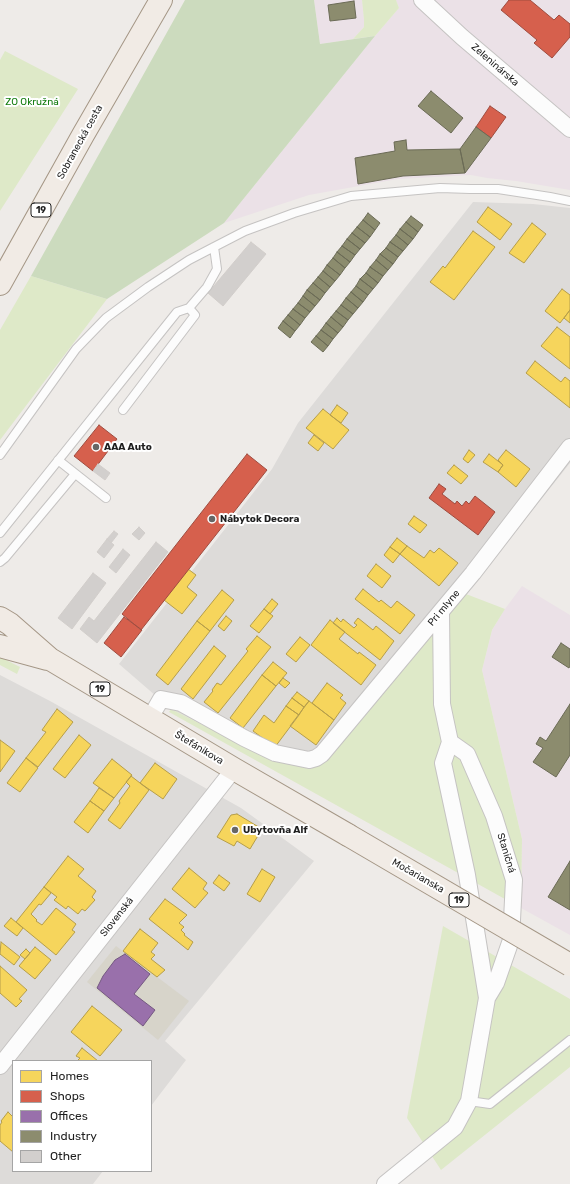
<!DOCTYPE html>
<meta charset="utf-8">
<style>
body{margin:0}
#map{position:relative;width:570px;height:1184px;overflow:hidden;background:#eeebe8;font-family:Rubik,sans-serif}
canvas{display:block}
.legend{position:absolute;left:12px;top:1060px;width:140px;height:112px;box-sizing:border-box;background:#fff;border:1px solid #a5a5a5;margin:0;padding:5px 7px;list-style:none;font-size:12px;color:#1f1f1f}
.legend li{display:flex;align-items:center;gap:8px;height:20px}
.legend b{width:20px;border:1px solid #a5a5a5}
</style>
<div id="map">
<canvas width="570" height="1184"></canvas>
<ul class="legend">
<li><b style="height:11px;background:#f6d55c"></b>Homes</li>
<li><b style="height:11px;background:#d6604d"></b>Shops</li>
<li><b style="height:11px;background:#9970ab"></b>Offices</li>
<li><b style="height:11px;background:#8c8c6e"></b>Industry</li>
<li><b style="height:11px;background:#d2cfcd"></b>Other</li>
</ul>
</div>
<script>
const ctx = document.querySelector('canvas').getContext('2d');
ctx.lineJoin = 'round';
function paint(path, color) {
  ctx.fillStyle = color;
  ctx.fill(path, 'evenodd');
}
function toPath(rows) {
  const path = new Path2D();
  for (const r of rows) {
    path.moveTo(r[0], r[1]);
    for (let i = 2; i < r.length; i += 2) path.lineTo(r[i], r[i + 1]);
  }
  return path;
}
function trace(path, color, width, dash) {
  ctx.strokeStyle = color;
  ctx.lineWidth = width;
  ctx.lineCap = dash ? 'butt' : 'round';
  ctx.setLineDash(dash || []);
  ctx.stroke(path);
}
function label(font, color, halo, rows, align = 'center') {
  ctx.font = font + ' Rubik,sans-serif';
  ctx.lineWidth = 4;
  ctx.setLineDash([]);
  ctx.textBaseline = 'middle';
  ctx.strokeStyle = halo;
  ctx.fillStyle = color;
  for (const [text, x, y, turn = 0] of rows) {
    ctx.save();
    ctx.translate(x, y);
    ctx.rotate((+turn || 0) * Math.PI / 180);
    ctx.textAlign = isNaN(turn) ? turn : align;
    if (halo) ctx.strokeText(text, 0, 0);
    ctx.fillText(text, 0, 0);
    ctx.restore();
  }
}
paint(toPath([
 [473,202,533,204,570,208,570,463,466,594,328,760,310,769,273,760,171,709,119,664,272,469,298,423],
 [0,675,50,701,241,808,314,861,165,1041,186,1060,151,1106,151,1061,13,1061,13,1171,103,1171,93,1184,0,1184]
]), '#dddbd9');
paint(toPath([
 [314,0,362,0,364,20,364,27,353,39,320,44],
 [396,0,570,0,570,190,516,181,487,178,471,175,398,179,309,195,224,223,375,36,399,8],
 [522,586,570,615,570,935,521,908,522,839,482,670,492,630,505,609]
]), '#ebe1e7');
paint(toPath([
 [116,946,189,1001,158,1040,87,982]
]), '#d7d4ca');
paint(toPath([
 [362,0,396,0,399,8,375,36,353,39,364,27,364,20],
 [5,51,78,89,0,211,0,60],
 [31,276,107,299,0,440,0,330],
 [466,594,505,609,492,630,482,670,522,839,521,908,169,712,171,709,273,760,310,769,328,760],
 [0,657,20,667,17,674,0,665],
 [443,926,570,999,570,1067,441,1170,407,1118]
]), '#dee9c8');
paint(toPath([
 [185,0,314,0,320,44,375,36,224,223,107,299,31,276]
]), '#ccdbbe');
const homes = toPath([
 [488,207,512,224,500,240,477,222,488,207],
 [532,223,546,234,524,263,509,253,532,223],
 [473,231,495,247,454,300,430,282,443,266,445,268,473,231],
 [562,289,570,295,570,310,560,323,545,311,562,289],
 [570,310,570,323,564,318,570,310],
 [557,327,570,337,570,369,541,346,557,327],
 [535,361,561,382,565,377,570,381,570,408,526,373,535,361],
 [337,405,348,413,341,423,330,415,337,405],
 [323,409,349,430,333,449,306,428,323,409],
 [314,435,324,443,318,451,308,443,314,435],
 [469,450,475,455,468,463,463,459,469,450],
 [506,450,530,469,516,487,498,472,503,465,498,460,506,450],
 [489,454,503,465,498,472,483,462,489,454],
 [454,465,468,476,461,484,447,473,454,465],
 [414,516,427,525,420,533,408,524,414,516],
 [397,538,407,546,400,554,390,547,397,538],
 [407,546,424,558,430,550,434,553,439,548,458,563,439,586,400,554,407,546],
 [390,547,400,554,393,563,384,555,390,547],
 [376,564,391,576,382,588,367,576,376,564],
 [188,569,196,575,187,587,197,595,182,614,164,600,188,569],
 [363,589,379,602,381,600,391,608,397,601,415,615,400,634,355,599,363,589],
 [222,590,234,600,210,631,197,621,222,590],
 [272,599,278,604,270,614,264,609,272,599],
 [264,609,273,616,259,633,250,626,264,609],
 [226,616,232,621,224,631,218,626,226,616],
 [337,618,341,622,343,619,354,628,357,625,354,623,358,618,373,630,376,626,394,641,380,660,333,623,337,618],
 [330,620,345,632,339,639,358,654,359,652,376,665,361,685,311,645,330,620],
 [197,621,210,631,168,685,156,675,197,621],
 [257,636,271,647,218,713,204,702,213,691,212,690,217,683,221,685,248,651,246,649,257,636],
 [300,637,310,645,296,662,286,654,300,637],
 [214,646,226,656,193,699,181,689,214,646],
 [273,662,287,673,276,686,262,675,273,662],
 [262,675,276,686,243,728,230,718,262,675],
 [283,678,290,683,285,688,279,683,283,678],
 [327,683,343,695,340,698,346,703,334,720,312,703,327,683],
 [297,692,309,701,304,707,292,698,297,692],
 [292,698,304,707,299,715,286,706,292,698],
 [309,701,334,720,316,745,290,726,309,701],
 [286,706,299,715,275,747,253,731,264,715,274,723,286,706],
 [57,709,73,722,38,767,26,758,46,732,42,730,57,709],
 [79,735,91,745,65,778,53,769,79,735],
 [0,740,15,751,0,772,0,740],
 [26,758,38,768,20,792,7,783,26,758],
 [112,759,132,775,114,798,93,783,112,759],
 [155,763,177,779,163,799,140,783,155,763],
 [131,776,149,790,120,829,108,820,120,803,119,801,130,786,126,782,131,776],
 [99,788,114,798,104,811,90,801,99,788],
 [90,801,104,811,88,833,74,822,90,801],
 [237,814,262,829,250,849,237,841,234,846,217,837,231,815,237,814],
 [68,856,84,869,78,876,96,891,92,897,95,900,85,911,82,909,78,914,68,906,66,909,54,900,57,897,44,887,68,856],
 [189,868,207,883,203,889,208,893,195,908,172,889,189,868],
 [262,869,275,877,260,902,247,894,262,869],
 [219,875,230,883,224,891,213,883,219,875],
 [44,887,51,893,41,905,39,904,31,914,37,920,36,921,42,925,56,908,76,924,72,930,75,932,56,955,16,922,44,887],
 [165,899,187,915,179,923,184,927,181,930,185,934,184,935,193,942,188,950,149,919,165,899],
 [11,918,23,928,17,936,4,926,11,918],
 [140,929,158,943,151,952,155,955,151,959,165,970,157,977,123,951,140,929],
 [1,942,20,957,14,965,0,954,1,942],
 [35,947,51,960,35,979,19,966,35,947],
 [26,949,30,953,25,959,20,955,26,949],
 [0,966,27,990,19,999,22,1001,16,1007,0,993,0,966],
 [92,1006,122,1030,100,1056,71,1032,92,1006],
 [82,1048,98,1061,77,1061,80,1058,76,1056,82,1048],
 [8,1112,13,1117,13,1152,0,1141,0,1125,2,1122,1,1121,8,1112]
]);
paint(homes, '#f6d55c');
trace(homes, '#b69e4a', 1);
const shops = toPath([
 [509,0,530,0,554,20,559,15,570,24,570,37,552,58,534,43,537,40,501,10,509,0],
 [490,106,506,117,491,138,476,127,490,106],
 [99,425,117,439,93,471,74,456,99,425],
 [247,454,267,470,141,630,122,614,247,454],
 [439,484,446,489,442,494,455,504,457,501,462,506,466,501,469,504,475,496,495,512,478,535,429,498,439,484],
 [124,617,142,630,121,657,104,643,124,617]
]);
paint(shops, '#d6604d');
trace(shops, '#9f4c3f', 1);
const offices = toPath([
 [125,954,150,974,134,994,155,1010,143,1026,97,988,103,976,115,960,125,954]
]);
paint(offices, '#9970ab');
trace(offices, '#745881', 1);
const industry = toPath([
 [354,1,356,18,330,21,328,5,354,1],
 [431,91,463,118,451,133,418,106,431,91],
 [476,127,491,138,465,173,460,149,476,127],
 [406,140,407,150,460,149,465,173,403,176,358,184,355,158,395,151,394,142,406,140],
 [368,213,380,223,375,230,363,220,368,213],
 [411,216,423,225,418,232,406,222,411,216],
 [363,220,375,230,370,237,357,227,363,220],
 [406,222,418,232,413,239,400,229,406,222],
 [357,227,370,237,365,243,352,233,357,227],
 [400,229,413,239,408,245,396,235,400,229],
 [352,233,365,243,360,249,347,239,352,233],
 [396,235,408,245,403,251,390,242,396,235],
 [347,239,360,249,355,255,342,246,347,239],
 [390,242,403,251,398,257,386,248,390,242],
 [342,246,355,255,350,262,337,252,342,246],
 [386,248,398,257,393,264,380,254,386,248],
 [337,252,350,262,345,268,333,258,337,252],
 [380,254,393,264,388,270,376,260,380,254],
 [333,258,345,268,340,275,327,265,333,258],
 [376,260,388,270,383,276,370,267,376,260],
 [327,265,340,275,335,281,323,271,327,265],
 [370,267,383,276,378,283,366,273,370,267],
 [323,271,335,281,330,287,318,277,323,271],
 [366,273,378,283,373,289,360,279,366,273],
 [318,277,330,287,325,293,313,283,318,277],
 [360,279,373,289,368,295,356,286,360,279],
 [313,283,325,293,320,300,307,290,313,283],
 [356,286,368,295,363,302,351,292,356,286],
 [307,290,320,300,315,306,303,296,307,290],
 [351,292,363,302,358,308,346,298,351,292],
 [303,296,315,306,310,312,298,303,303,296],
 [346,298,358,308,353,314,341,305,346,298],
 [298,303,310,312,305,318,293,309,298,303],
 [341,305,353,314,348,320,336,311,341,305],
 [293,309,305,318,300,325,288,315,293,309],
 [336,311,348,320,343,327,331,317,336,311],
 [288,315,300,325,295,331,283,321,288,315],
 [331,317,343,327,338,333,326,323,331,317],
 [283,321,295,331,290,338,278,328,283,321],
 [326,323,338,333,333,339,321,330,326,323],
 [321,330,333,339,328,346,316,336,321,330],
 [316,336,328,346,323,352,311,342,316,336],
 [561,643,570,649,570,666,569,668,552,657,561,643],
 [570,704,570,755,556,777,533,762,543,748,536,744,540,737,546,741,570,704],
 [570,861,570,910,548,897,570,861]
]);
paint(industry, '#8c8c6e');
trace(industry, '#6b6b56', 1);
const building = toPath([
 [251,242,266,254,223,306,208,293,251,242],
 [98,464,110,473,105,480,93,471,98,464],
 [139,527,145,533,139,540,132,534,139,527],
 [114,531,118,534,111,543,107,539,114,531],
 [107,539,114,545,104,558,97,552,107,539],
 [156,542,168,552,97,643,80,629,89,617,94,621,156,542],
 [123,549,130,555,116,573,109,567,123,549],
 [93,573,106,583,72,629,58,618,93,573]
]);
paint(building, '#d2cfcd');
trace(building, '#d1cdca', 1);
const lane = toPath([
 [123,410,195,315,189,308],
 [0,455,76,349,106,318,148,287,189,260,214,247,245,231,294,213,351,196,440,188,470,189,498,189,550,197,570,201],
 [58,460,106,498],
 [0,533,177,312,189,308,207,287,217,269,214,247],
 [0,562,5,558,75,474],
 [469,1101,490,1104,570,1040]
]);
const street = toPath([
 [422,0,462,37,570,129],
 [150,718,161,699,181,703,244,738,275,753,309,760,316,758,322,754,473,573,570,447],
 [450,742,467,754,494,816,514,880,511,940,496,983,487,998],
 [0,1066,234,769],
 [385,1184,455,1127,469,1101,487,998,467,875,443,763,450,742,442,704,441,612]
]);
const primary = toPath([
 [0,284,83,135,161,0],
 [0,618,10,624,50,659,234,769,348,835],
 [0,646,47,659]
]);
trace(lane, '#c5c3c2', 10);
trace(street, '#c5c3c2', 18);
trace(primary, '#a49685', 24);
trace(lane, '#fcfcfc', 8);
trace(street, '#fcfcfc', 16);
trace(primary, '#f1ebe5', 22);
const primaryBridge = toPath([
 [348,835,570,965]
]);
trace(primaryBridge, '#a49685', 24, []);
trace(primaryBridge, '#f1ebe5', 22);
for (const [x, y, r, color] of [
 [96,447,4,"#676665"],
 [212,519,4,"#676665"],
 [235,830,4,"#676665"]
]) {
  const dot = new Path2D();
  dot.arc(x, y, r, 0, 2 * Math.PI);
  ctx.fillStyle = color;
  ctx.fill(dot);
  trace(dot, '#fff', 1.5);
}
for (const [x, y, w] of [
 [41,210,20],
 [100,689,20],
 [459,900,20]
]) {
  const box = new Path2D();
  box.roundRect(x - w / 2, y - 7, w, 14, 3);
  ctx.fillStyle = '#fff';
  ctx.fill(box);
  trace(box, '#1f1f1f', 1);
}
label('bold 9px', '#1f1f1f', null, [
 ["19",41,210],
 ["19",100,689],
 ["19",459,900]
]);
label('10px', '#1f1f1f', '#fff', [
 ["Zeleninárska",495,65,41],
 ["Sobranecká cesta",80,142,-61],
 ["Pri mlyne",444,608,-50],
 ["Štefánikova",199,748,31],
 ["Staničná",506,853,73],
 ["Močarianska",418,876,30],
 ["Slovenská",117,917,-52]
]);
label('10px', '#127c0f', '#fff', [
 ["ZO Okružná",32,102]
]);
label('bold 10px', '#1f1f1f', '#fff', [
 ["AAA Auto",104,447],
 ["Nábytok Decora",220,519],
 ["Ubytovňa Alf",243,830]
], 'left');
</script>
